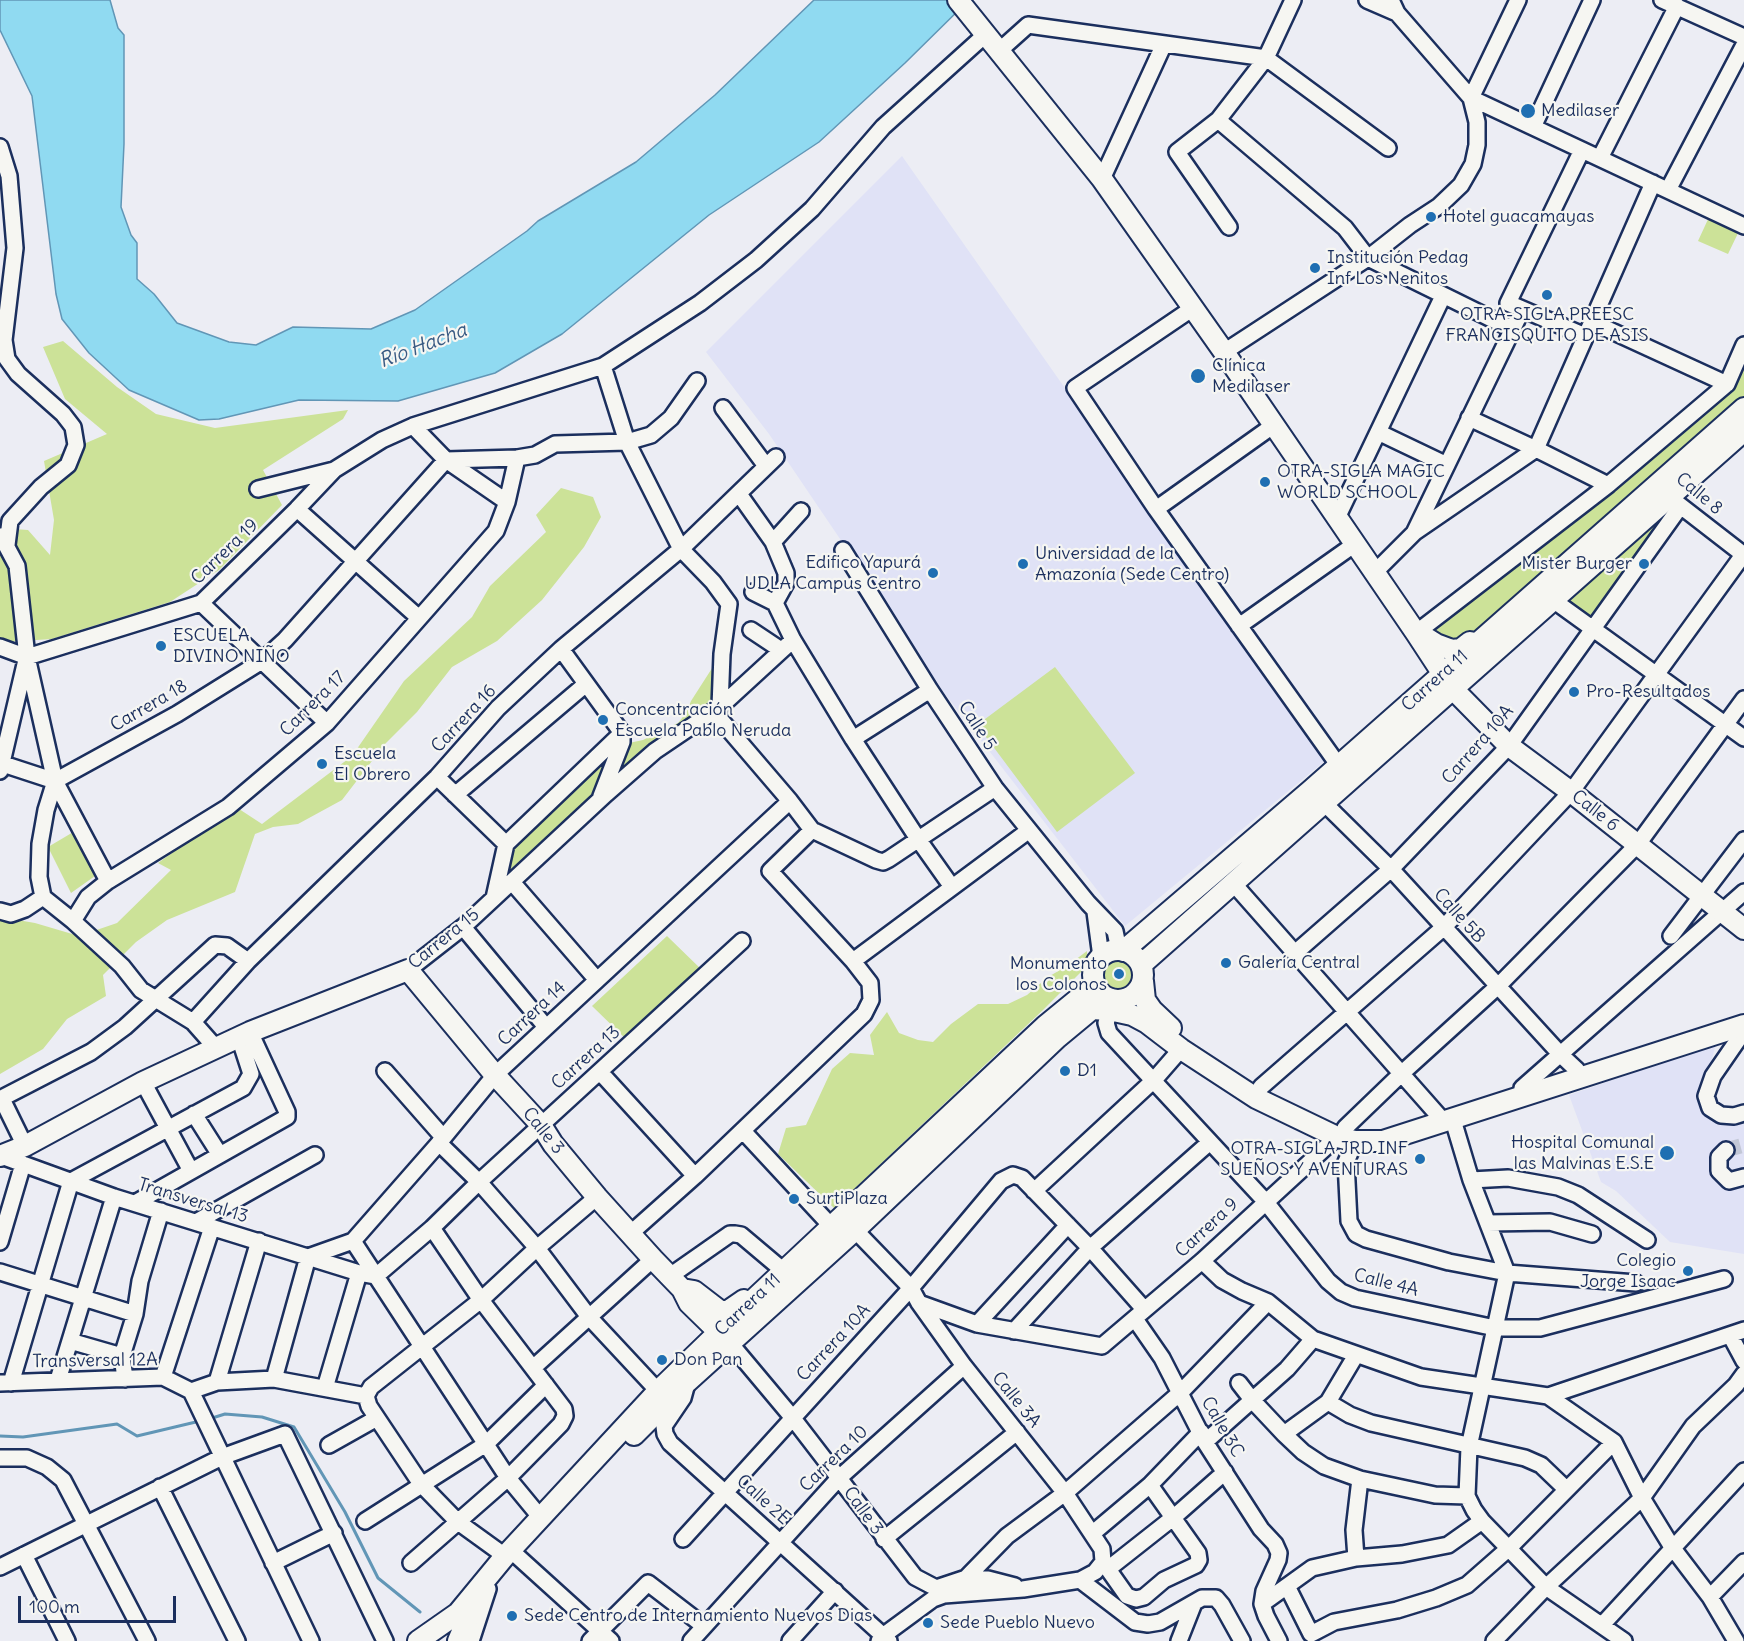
<!DOCTYPE html>
<meta charset="utf-8">
<style>
body{margin:0}
#map{position:relative;width:1744px;height:1641px;overflow:hidden;background:#ecedf4;font-family:Delius,sans-serif}
canvas{display:block}
.scale{position:absolute;left:18px;top:1596px;width:158px;height:27px;box-sizing:border-box;border:3px solid #1b2f5e;border-top:0;padding-left:8px;font-size:18px;line-height:21px;white-space:nowrap;color:#1b2f5e;-webkit-text-stroke:4px #f6f6f2;paint-order:stroke}
</style>
<div id="map">
<canvas width="1744" height="1641"></canvas>
<div class="scale">100 m</div>
</div>
<script>
const ctx = document.querySelector('canvas').getContext('2d');
ctx.lineJoin = 'round';
function paint(path, color) {
  ctx.fillStyle = color;
  ctx.fill(path, 'evenodd');
}
function toPath(rows) {
  const path = new Path2D();
  for (const r of rows) {
    if (r.length === 3) {
      path.moveTo(r[0] + r[2], r[1]);
      path.arc(r[0], r[1], r[2], 0, 2 * Math.PI);
      continue;
    }
    path.moveTo(r[0], r[1]);
    for (let i = 2; i < r.length; i += 2) path.lineTo(r[i], r[i + 1]);
  }
  return path;
}
function trace(path, color, width, dash) {
  ctx.strokeStyle = color;
  ctx.lineWidth = width;
  ctx.lineCap = dash ? 'butt' : 'round';
  ctx.setLineDash(dash || []);
  ctx.stroke(path);
}
function label(font, color, halo, rows, align = 'center') {
  ctx.font = font + ' Delius,sans-serif';
  ctx.lineWidth = 4.5;
  ctx.setLineDash([]);
  ctx.textBaseline = 'middle';
  ctx.strokeStyle = halo;
  ctx.fillStyle = color;
  for (const [text, x, y, turn = 0] of rows) {
    ctx.save();
    ctx.translate(x, y);
    ctx.rotate((+turn || 0) * Math.PI / 180);
    ctx.textAlign = isNaN(turn) ? turn : align;
    if (halo) ctx.strokeText(text, 0, 0);
    ctx.fillText(text, 0, 0);
    ctx.restore();
  }
}
paint(toPath([
 [902,156,1326,760,1125,926,945,694,769,434,706,352],
 [1716,1044,1707,1077,1703,1113,1721,1125,1744,1120,1744,1254,1670,1242,1616,1191,1601,1182,1569,1095]
]), '#e0e2f6');
paint(toPath([
 [1710,215,1740,229,1728,254,1698,241],
 [63,341,117,387,156,414,215,428,348,410,343,419,263,470,282,505,219,570,170,602,52,639,6,642,0,639,0,528,28,530,50,555,54,520,44,461,107,434,65,399,43,347],
 [1744,356,1744,399,1646,487,1634,491,1465,645,1440,638,1436,631,1440,620,1616,483,1631,478,1725,396],
 [561,488,593,497,601,517,584,547,542,600,497,641,452,667,417,712,385,744,342,800,298,824,273,827,255,834,235,892,167,920,136,942,103,975,106,996,67,1019,43,1049,0,1074,0,917,35,923,79,936,117,923,171,870,158,863,236,807,262,824,352,756,404,681,472,617,490,586,546,532,536,515],
 [1663,515,1665,517,1592,621,1566,600],
 [716,662,716,706,502,883,511,843,615,746,643,740,678,723,686,713,691,701],
 [1055,667,1135,773,1057,832,977,725],
 [75,831,95,876,71,893,48,847],
 [667,936,704,972,629,1042,592,1006],
 [1087,951,1087,966,1043,1010,834,1208,778,1154,786,1128,806,1125,832,1069,850,1053,874,1055,870,1035,887,1012,899,1033,918,1040,933,1042,951,1024,978,1004,1008,1004,1027,995,1048,977,1067,966],
 [1118,976,18]
]), '#cce298');
const water = toPath([
 [0,0,110,0,118,28,124,35,124,144,121,207,131,235,137,243,137,279,154,294,177,323,229,342,256,345,293,327,371,329,415,310,527,231,538,221,636,162,715,95,814,0,969,0,905,63,819,142,709,215,562,334,495,373,398,401,299,400,219,419,199,420,129,390,89,353,62,319,56,294,32,96,0,30,0,0]
]);
paint(water, '#90daf1');
trace(water, '#6196b6', 1.5);
trace(toPath([
 [209,1419,225,1414,262,1417,294,1427,345,1512,378,1578,420,1612],
 [0,1436,23,1437,117,1424,137,1436,200,1421]
]), '#6196b6', 3);
trace(toPath([
 [1726,1150,1744,1145]
]), '#c2c7d6', 15, [15, 8]);
const minor = toPath([
 [1367,0,1397,13],
 [1391,0,1397,13,1471,98,1744,226],
 [1662,0,1744,37],
 [999,51,1028,25,1266,58,1388,148],
 [1218,120,1345,228,1368,258,1512,329],
 [1533,127,1592,0],
 [0,147,9,176,15,248,4,340,7,359,18,374,63,414,73,427,76,445,68,465,41,487,10,521,7,545],
 [1582,150,1508,303,1585,336],
 [1600,158,1677,6],
 [1102,179,1164,44],
 [1668,190,1744,45],
 [1229,227,1177,152,1218,120,1266,58,1293,0],
 [1193,308,1075,388,1156,509,1339,766],
 [1592,322,1727,384],
 [1224,352,1368,258,1410,225,1439,206,1461,185,1473,164,1477,145,1477,122,1471,98,1518,0],
 [603,366,627,442,681,549,713,582,729,604,722,654,720,707],
 [723,408,766,466],
 [1469,418,1536,449,1608,485],
 [413,426,446,460,507,502],
 [1378,432,1447,465],
 [258,489,334,470],
 [739,494,773,542,786,573,786,583,775,603],
 [1673,500,1744,555],
 [297,509,419,618],
 [1156,509,1274,425],
 [1337,518,1443,296],
 [1415,531,1517,320],
 [1,536,17,566,27,657,55,781,108,881],
 [773,542,801,511],
 [843,550,930,690,995,788,1088,903,1115,931,1119,950],
 [1374,573,1415,532,1536,449,1653,183],
 [753,592,775,603,793,640,853,739,918,839,952,887],
 [1553,600,1744,738],
 [201,603,327,723],
 [1239,626,1355,544],
 [751,630,781,650],
 [1416,633,1608,485,1727,384,1744,345],
 [0,647,27,657,201,603,297,509,334,470,382,440,413,426,603,366,700,303,756,260,812,209,883,127,985,35],
 [561,649,622,733,622,742,601,796],
 [713,711,790,801,812,830,876,860,883,862,889,859,995,788],
 [853,739,930,690],
 [0,763,55,781,177,714,262,661,285,640,446,460,517,458,535,455,555,444,627,442,651,435,671,418,697,381],
 [0,771,26,660],
 [437,777,506,844],
 [455,795,586,684],
 [1317,796,1391,869,1561,1055,1577,1070],
 [512,882,597,980],
 [1233,883,1438,1115],
 [43,897,73,921,122,966,141,990,193,1022,216,1048],
 [43,897,39,877,40,844,46,810,55,781],
 [494,898,506,844,622,733],
 [0,911,11,914,25,909,43,897],
 [1095,912,1101,957],
 [73,921,88,897,108,881,228,807,327,723,496,531,507,502,517,458],
 [463,927,546,1027],
 [1671,936,1744,840],
 [1295,953,1391,869,1509,746,1680,507],
 [853,961,1028,831],
 [408,970,463,927,606,794,655,751,720,707,793,640],
 [1113,1000,1106,1023,1109,1033,1265,1201,1328,1281,1341,1292,1355,1298,1495,1328,1540,1328,1724,1279],
 [193,1022,248,961,437,777,498,708,561,649,681,549,776,457],
 [1744,1031,1713,1076,1706,1096,1710,1108,1721,1115,1734,1116,1744,1113],
 [385,1071,443,1137],
 [600,1072,695,1176],
 [143,1082,191,1171],
 [1261,1087,1443,928,1571,792,1743,555],
 [1522,1088,1744,892],
 [0,1099,91,1052,125,1027,215,945,227,946,248,961],
 [2,1099,25,1146],
 [194,1114,220,1155],
 [1453,1120,1471,1180,1507,1273,1469,1447,1467,1496,1474,1510,1482,1521,1546,1587,1624,1641],
 [1345,1128,1401,1074,1498,986,1638,844,1744,699],
 [743,1131,832,1227],
 [1355,1141,1346,1162,1349,1221,1356,1234,1366,1239,1449,1262,1507,1273,1636,1283],
 [439,1143,479,1182,537,1248,589,1317,658,1391],
 [1726,1150,1719,1157,1719,1171,1729,1181,1744,1177],
 [1,1156,114,1197,359,1273,376,1276,432,1228,479,1182,742,941],
 [1471,1180,1508,1178,1558,1187,1578,1195,1647,1240],
 [1034,1191,1154,1080,1181,1049],
 [135,1203,287,1117,287,1112,250,1032],
 [196,1222,315,1155],
 [1488,1223,1550,1222,1592,1234],
 [855,1230,911,1288,919,1303,964,1366,1065,1493,1102,1549,1103,1562,1127,1596,1136,1599,1144,1597,1164,1580,1196,1565,1199,1560,1198,1553,1150,1485],
 [631,1233,695,1176,864,1014,871,1000,870,983,853,961,770,871,812,830],
 [353,1241,508,1478,541,1518],
 [0,1242,23,1164],
 [1202,1261,1222,1280,1242,1291,1268,1302,1313,1339,1421,1377,1548,1396,1744,1330],
 [0,1272,135,1314],
 [670,1276,730,1234,735,1234,741,1235,792,1278],
 [919,1303,977,1324,1102,1346,1202,1261,1337,1137],
 [1135,1319,1162,1358,1205,1442,1261,1529,1275,1544,1279,1553,1278,1560,1264,1591,1262,1604,1266,1616,1279,1641],
 [977,1324,1068,1225],
 [1014,1331,1090,1248,1210,1142],
 [1730,1335,1744,1361],
 [70,1341,122,1356],
 [730,1343,792,1417,915,1577,936,1588,966,1578,1007,1536,1065,1493,1181,1392,1268,1302],
 [533,1368,653,1259],
 [163,1377,212,1227],
 [125,1379,122,1356,135,1314,140,1281,161,1211],
 [274,1379,308,1257,353,1241,439,1143,495,1075,790,801],
 [58,1380,114,1197],
 [217,1382,259,1241],
 [0,1383,163,1377,191,1391,217,1382,274,1379,366,1396],
 [11,1383,71,1181,243,1088,251,1074,239,1037],
 [1239,1383,1253,1401,1284,1434,1303,1452,1324,1466,1360,1479,1435,1495,1467,1496],
 [686,1387,683,1398,664,1426,665,1434,670,1443,889,1641],
 [325,1388,359,1273],
 [191,1391,311,1641],
 [366,1396,371,1387,481,1300,537,1248,597,1197],
 [366,1396,369,1406,421,1484,458,1522,505,1556],
 [1548,1396,1614,1442,1642,1498,1672,1547,1710,1597,1736,1641],
 [1328,1402,1350,1415,1371,1423,1525,1458,1541,1465,1566,1489],
 [1284,1434,1328,1402,1356,1355],
 [1205,1442,1287,1369,1313,1339],
 [329,1445,377,1418],
 [0,1458,27,1458,47,1467,63,1480,147,1641],
 [160,1487,237,1641],
 [365,1521,486,1444,546,1385],
 [1093,1533,1150,1485,1201,1432],
 [683,1539,911,1288,1001,1181,1013,1175,1022,1178,1090,1248,1144,1309],
 [884,1539,1017,1432],
 [24,1555,67,1641],
 [516,1555,611,1641],
 [1356,1558,1354,1530,1360,1479],
 [273,1563,334,1533],
 [411,1563,508,1478,561,1424,565,1416,564,1409,481,1300,432,1228],
 [0,1567,222,1457,285,1434,385,1641],
 [1108,1569,1174,1517,1225,1472],
 [966,1578,988,1579,1015,1586],
 [1080,1580,1135,1622,1148,1624,1160,1622,1202,1598,1216,1598,1222,1605,1242,1641],
 [1287,1586,1311,1634,1334,1622,1397,1610,1436,1598,1467,1585,1508,1549,1614,1442],
 [1710,1597,1744,1562],
 [1262,1604,1312,1568,1356,1558,1402,1554,1448,1545,1482,1521],
 [1602,1625,1744,1471],
 [471,1641,488,1589],
 [590,1641,648,1583,704,1626],
 [691,1641,839,1478,964,1366],
 [790,1641,835,1591],
 [879,1641,884,1635,933,1599,944,1595,1023,1589,1080,1580,1095,1572,1103,1562],
 [1179,1641,1194,1603],
 [1494,1641,1546,1587,1642,1498,1693,1426,1736,1385,1744,1374]
]);
const major = toPath([
 [958,0,1102,179,1224,352,1416,633,1452,688,1509,746,1571,792,1744,929],
 [1420,634,1436,644,1452,650,1461,649,1470,642,1473,643],
 [1118,975,25],
 [1123,951,1311,790,1744,408],
 [1141,965,1744,431],
 [1143,981,1145,1000,1152,1010,1171,1028],
 [1092,1009,1109,1010,1132,1015,1147,1023,1181,1049,1256,1098,1337,1137,1355,1141,1383,1141,1744,1025],
 [0,1156,25,1146,143,1082,250,1032,408,970,495,1075,541,1125,553,1144,597,1197,653,1259,682,1289,689,1303,730,1343],
 [682,1289,694,1291,720,1311,728,1311,744,1300],
 [634,1435,687,1382,855,1230,1057,1038,1092,1009,1103,996],
 [418,1641,458,1613,505,1556,658,1391,720,1331,1045,1026,1095,985],
 [458,1641,467,1620,478,1604]
]);
trace(minor, '#1b2f5e', 20);
trace(major, '#1b2f5e', 24);
trace(minor, '#f6f6f2', 15);
trace(major, '#f6f6f2', 20);
for (const [x, y, r, color] of [
 [1528,111,8,"#1f6fb2"],
 [1431,217,6,"#1f6fb2"],
 [1315,268,6,"#1f6fb2"],
 [1547,295,6,"#1f6fb2"],
 [1198,376,8,"#1f6fb2"],
 [1265,482,6,"#1f6fb2"],
 [1023,564,6,"#1f6fb2"],
 [1644,564,6,"#1f6fb2"],
 [933,573,6,"#1f6fb2"],
 [161,646,6,"#1f6fb2"],
 [1574,692,6,"#1f6fb2"],
 [603,720,6,"#1f6fb2"],
 [322,764,6,"#1f6fb2"],
 [1226,963,6,"#1f6fb2"],
 [1119,974,6,"#1f6fb2"],
 [1065,1071,6,"#1f6fb2"],
 [1667,1153,8,"#1f6fb2"],
 [1420,1159,6,"#1f6fb2"],
 [794,1199,6,"#1f6fb2"],
 [1688,1271,6,"#1f6fb2"],
 [662,1360,6,"#1f6fb2"],
 [512,1616,6,"#1f6fb2"],
 [928,1623,6,"#1f6fb2"]
]) {
  const dot = new Path2D();
  dot.arc(x, y, r, 0, 2 * Math.PI);
  ctx.fillStyle = color;
  ctx.fill(dot);
  trace(dot, '#f6f6f2', 2);
}
label('18px', '#1b2f5e', '#f6f6f2', [
 ["Medilaser",1541,111],
 ["Hotel guacamayas",1443,217],
 ["Institución Pedag",1327,258],
 ["Inf Los Nenitos",1327,279],
 ["OTRA-SIGLA PREESC",1547,315,"center"],
 ["FRANCISQUITO DE ASIS",1547,336,"center"],
 ["Clínica",1212,366],
 ["Medilaser",1212,387],
 ["OTRA-SIGLA MAGIC",1277,472],
 ["WORLD SCHOOL",1277,493],
 ["Universidad de la",1035,554],
 ["Amazonía (Sede Centro)",1035,575],
 ["Edifico Yapurá",921,563,"right"],
 ["UDLA Campus Centro",921,584,"right"],
 ["Mister Burger",1632,564,"right"],
 ["ESCUELA",173,636],
 ["DIVINO NIÑO",173,657],
 ["Pro-Resultados",1586,692],
 ["Concentración",615,710],
 ["Escuela Pablo Neruda",615,731],
 ["Escuela",334,754],
 ["El Obrero",334,775],
 ["Galería Central",1238,963],
 ["Monumento",1107,964,"right"],
 ["los Colonos",1107,985,"right"],
 ["D1",1077,1071],
 ["Hospital Comunal",1654,1143,"right"],
 ["las Malvinas E.S.E",1654,1164,"right"],
 ["OTRA-SIGLA JRD INF",1408,1149,"right"],
 ["SUEÑOS Y AVENTURAS",1408,1170,"right"],
 ["SurtiPlaza",806,1199],
 ["Colegio",1676,1261,"right"],
 ["Jorge Isaac",1676,1282,"right"],
 ["Don Pan",674,1360],
 ["Sede Centro de Internamiento Nuevos Dias",524,1616],
 ["Sede Pueblo Nuevo",940,1623]
], 'left');
label('18px', '#1b2f5e', '#f6f6f2', [
 ["Calle 8",1699,494,40],
 ["Carrera 19",225,552,-44],
 ["Carrera 11",1435,681,-42],
 ["Carrera 17",313,704,-45],
 ["Carrera 18",149,706,-30],
 ["Carrera 16",464,719,-47],
 ["Calle 5",977,726,57],
 ["Carrera 10A",1478,745,-49],
 ["Calle 6",1595,811,38],
 ["Calle 5B",1459,916,48],
 ["Carrera 15",444,939,-39],
 ["Carrera 14",532,1014,-43],
 ["Carrera 13",586,1058,-42],
 ["Calle 3",543,1131,51],
 ["Transversal 13",193,1201,17],
 ["Carrera 9",1207,1228,-43],
 ["Calle 4A",1386,1283,14],
 ["Carrera 11",748,1305,-43],
 ["Carrera 10A",834,1343,-47],
 ["Transversal 12A",95,1361,-1],
 ["Calle 3A",1016,1400,51],
 ["Calle 3C",1222,1427,60],
 ["Carrera 10",834,1459,-44],
 ["Calle 2E",763,1500,42],
 ["Calle 3",863,1511,54]
]);
label('italic 20px', '#385a83', '#f6f6f2', [
 ["Río Hacha",423,346,-21]
]);
</script>
